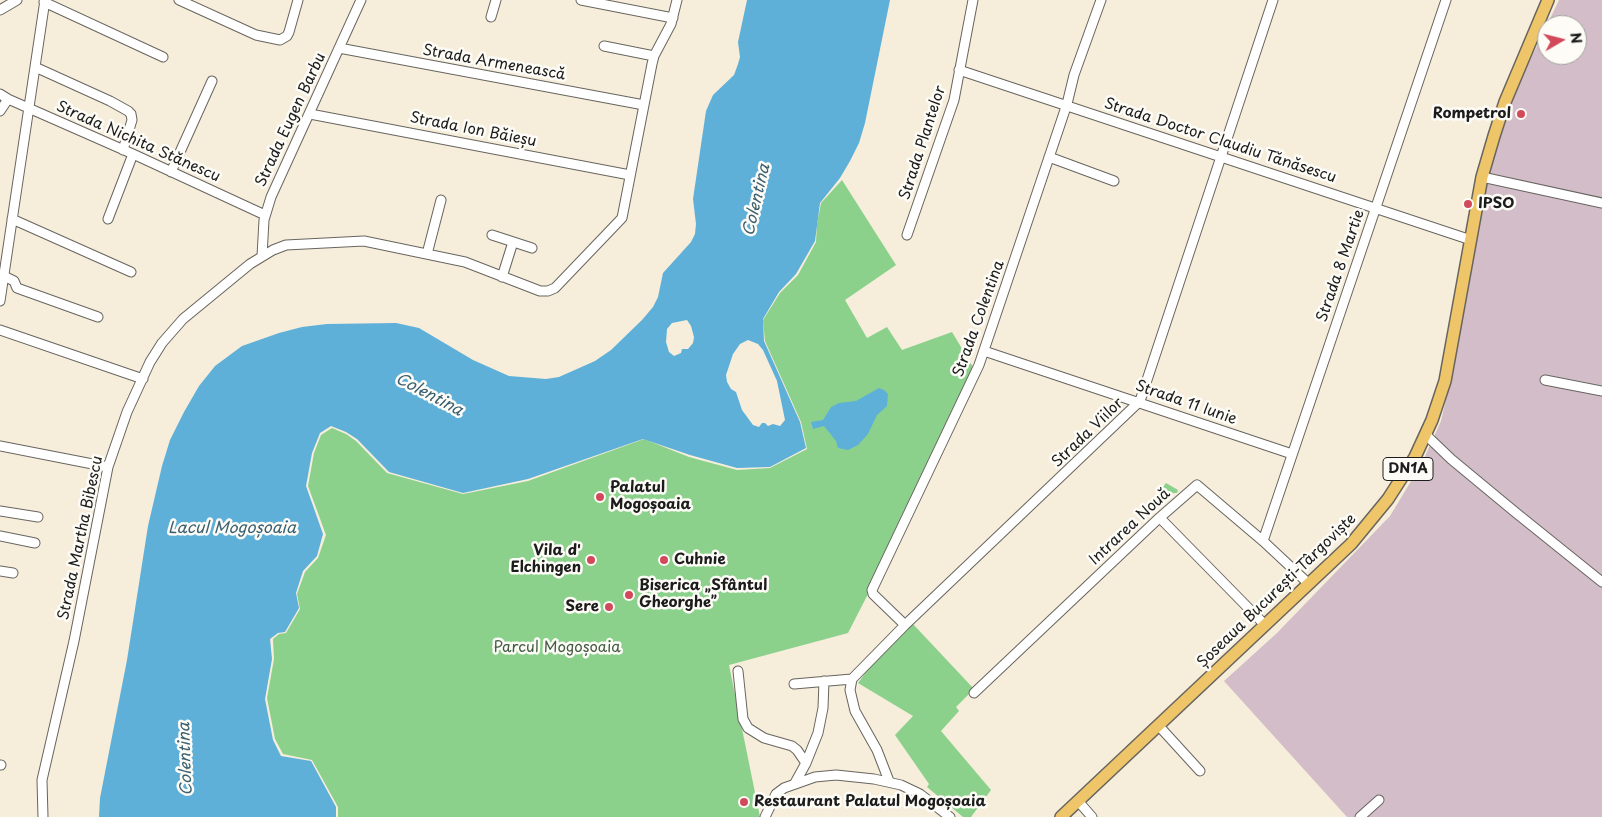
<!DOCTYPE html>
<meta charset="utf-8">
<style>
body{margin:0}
#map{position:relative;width:1602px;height:817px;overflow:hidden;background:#f6eddb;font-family:"Playpen Sans",sans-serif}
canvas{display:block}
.north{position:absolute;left:1537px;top:15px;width:50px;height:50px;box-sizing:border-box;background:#fdfcf7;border:1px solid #a3a29f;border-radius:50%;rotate:82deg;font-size:14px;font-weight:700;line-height:20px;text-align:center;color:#1c1c1c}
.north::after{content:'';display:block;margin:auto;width:18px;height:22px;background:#d1495b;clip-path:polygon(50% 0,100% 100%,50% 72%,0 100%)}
</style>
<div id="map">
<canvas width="1602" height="817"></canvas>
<div class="north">N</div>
</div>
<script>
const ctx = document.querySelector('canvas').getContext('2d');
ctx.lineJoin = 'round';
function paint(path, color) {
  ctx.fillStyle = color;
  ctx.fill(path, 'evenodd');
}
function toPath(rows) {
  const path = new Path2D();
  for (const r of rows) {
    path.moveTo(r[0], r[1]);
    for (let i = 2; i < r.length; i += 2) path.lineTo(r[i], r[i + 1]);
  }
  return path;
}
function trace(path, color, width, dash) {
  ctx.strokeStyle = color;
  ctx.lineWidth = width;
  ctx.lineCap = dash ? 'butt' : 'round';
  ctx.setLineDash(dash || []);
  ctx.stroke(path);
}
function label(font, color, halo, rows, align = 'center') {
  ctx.font = font + ' "Playpen Sans",sans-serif';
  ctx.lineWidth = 5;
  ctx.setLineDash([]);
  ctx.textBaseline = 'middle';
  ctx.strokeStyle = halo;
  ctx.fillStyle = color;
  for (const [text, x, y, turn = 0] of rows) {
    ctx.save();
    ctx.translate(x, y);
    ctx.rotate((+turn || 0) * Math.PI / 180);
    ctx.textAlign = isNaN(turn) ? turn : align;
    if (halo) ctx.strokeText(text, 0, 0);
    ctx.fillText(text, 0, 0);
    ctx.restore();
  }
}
paint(toPath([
 [1559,0,1602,0,1602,817,1347,817,1224,681,1277,633,1390,516,1422,463,1441,421,1453,370,1490,166,1509,104,1547,25,1547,55,1577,55,1577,25,1547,25]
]), '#d2bdc8');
paint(toPath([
 [842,180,896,265,845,300,867,338,887,327,902,350,952,332,973,367,867,596,848,633,729,665,760,817,338,817,338,807,312,760,283,754,275,739,267,698,274,659,273,639,279,634,286,633,300,609,297,594,305,572,318,558,326,535,308,486,314,453,321,435,332,428,346,434,356,441,387,473,463,494,528,481,644,439,689,457,737,470,770,468,807,449,801,422,765,341,763,320,780,293,798,275,816,242,817,224,821,203],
 [1166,483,1178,490,1177,493,1169,493,1162,504,1159,503,1160,491],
 [912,623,974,689,956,707,959,711,941,731,991,790,971,817,963,817,927,787,929,784,895,735,913,716,858,683,869,668]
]), '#8bd18c');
paint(toPath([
 [747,0,890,0,865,123,859,143,850,161,840,178,820,203,815,241,796,274,779,292,763,319,764,341,800,422,806,448,770,467,737,468,690,455,643,439,528,479,463,493,389,472,357,439,346,432,331,426,320,433,312,453,306,486,323,534,317,556,303,571,296,593,299,608,285,632,278,633,270,639,272,659,265,699,273,740,281,756,311,761,336,807,336,817,99,817,100,798,127,660,148,526,162,466,170,440,184,412,199,386,215,366,242,346,279,333,302,327,327,324,396,323,419,328,473,360,509,376,546,379,559,377,595,361,611,350,642,320,653,307,658,297,663,273,691,242,695,234,696,224,693,199,706,111,713,95,734,75,738,64,740,57,738,42],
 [687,320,691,326,694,337,693,343,688,349,682,349,681,353,674,356,669,352,666,342,667,329,672,323],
 [748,340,758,344,763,350,777,381,785,420,780,426,773,424,768,426,765,423,762,423,759,427,753,425,742,410,736,392,731,389,727,382,726,375,733,354,740,344],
 [879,388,884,390,888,394,887,406,877,415,868,434,858,445,848,450,838,448,836,441,824,426,813,429,811,422,823,420,831,407,839,403,856,401]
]), '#5eb0d9');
const minor = toPath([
 [179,0,256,35,280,40,287,36,289,32,298,0],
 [581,0,673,18],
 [44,2,163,57],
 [0,10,17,0],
 [491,17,496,0],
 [604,46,654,56],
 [339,48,644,105],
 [35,67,110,101,128,111,131,114,132,120,123,150],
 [959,70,1471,240],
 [0,94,8,99,133,154,265,215],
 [0,111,8,99],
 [310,114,630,175],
 [1049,157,1114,181],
 [171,172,212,81],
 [1482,177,1602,203],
 [12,219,131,272],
 [108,219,133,154],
 [492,235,532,248],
 [907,235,954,100,973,0],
 [427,254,441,200],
 [262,256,264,220,271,197,361,0],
 [4,276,14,281,17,288,98,317],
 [502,277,513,242],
 [0,301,45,0],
 [0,330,143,379],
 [984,351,1292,454],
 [1545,380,1602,391],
 [1426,435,1451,459,1515,512,1602,582],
 [0,446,108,467],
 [0,511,38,517],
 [1160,518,1265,625],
 [0,536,35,543],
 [1263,541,1446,0],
 [0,571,13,573],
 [905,625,873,594,872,590,979,365,1067,104,1074,75,1101,0],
 [738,671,743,719,748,728,764,738,792,746,797,750,806,763],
 [794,684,852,679],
 [974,693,1157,520,1197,485,1263,541,1309,584],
 [1158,725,1200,771],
 [0,765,1,765],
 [889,781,877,750,855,711,850,690,852,679,905,625,1140,401,1273,0],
 [795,783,806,763,818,733,823,708,824,681],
 [1078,801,1092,817],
 [43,817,42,780,74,641,108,467,127,412,150,362,162,343,183,319,250,264,273,250,286,245,364,241,465,262,540,291,548,291,555,288,622,218,652,64,654,56,671,24,677,0],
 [765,817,776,794,784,788,815,777,836,775,874,779,901,785,920,794,950,817],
 [1360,817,1379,800]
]);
const major = toPath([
 [1061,817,1351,544,1388,499,1415,457,1432,420,1445,381,1482,177,1494,136,1505,102,1548,0]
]);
trace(minor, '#68655f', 11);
trace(major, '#68655f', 14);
trace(minor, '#fff', 9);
trace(major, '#eec569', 11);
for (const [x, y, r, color] of [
 [1521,114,5,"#d1495b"],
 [1468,204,5,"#d1495b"],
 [600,497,5,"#d1495b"],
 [591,560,5,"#d1495b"],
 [664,560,5,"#d1495b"],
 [629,595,5,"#d1495b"],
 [609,607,5,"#d1495b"],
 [744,802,5,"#d1495b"]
]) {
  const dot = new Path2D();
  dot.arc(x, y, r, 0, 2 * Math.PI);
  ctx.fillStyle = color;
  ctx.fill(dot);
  trace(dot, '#fdfcf7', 2);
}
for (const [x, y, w] of [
 [1408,469,50]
]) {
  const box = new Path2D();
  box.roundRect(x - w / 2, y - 11.5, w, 23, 4);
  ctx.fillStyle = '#fdfcf7';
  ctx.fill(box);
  trace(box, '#1c1c1c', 1);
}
label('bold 14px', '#1c1c1c', null, [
 ["DN1A",1408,469]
]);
label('15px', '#1c1c1c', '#fdfcf7', [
 ["Strada Armenească",494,63,10],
 ["Strada Eugen Barbu",291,120,-65],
 ["Strada Ion Băieșu",473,130,11],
 ["Strada Doctor Claudiu Tănăsescu",1220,141,18],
 ["Strada Nichita Stănescu",138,142,24],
 ["Strada Plantelor",923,143,-72],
 ["Strada 8 Martie",1341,266,-71],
 ["Strada Colentina",979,319,-70],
 ["Strada 11 Iunie",1186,403,19],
 ["Strada Viilor",1088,433,-44],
 ["Intrarea Nouă",1130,527,-43],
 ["Strada Martha Bibescu",81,538,-78],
 ["Șoseaua București-Târgoviște",1277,591,-44]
]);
label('bold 15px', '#1c1c1c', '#fdfcf7', [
 ["Rompetrol",1511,114,"right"],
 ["IPSO",1478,204],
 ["Palatul",610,488],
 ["Mogoșoaia",610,505],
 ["Vila d'",581,551,"right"],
 ["Elchingen",581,568,"right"],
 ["Cuhnie",674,560],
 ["Biserica „Sfântul",639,586],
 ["Gheorghe”",639,603],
 ["Sere",599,607,"right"],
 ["Restaurant Palatul Mogoșoaia",754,802]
], 'left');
label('15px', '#435b43', '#fdfcf7', [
 ["Parcul Mogoșoaia",557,648]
]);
label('italic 16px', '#3a5f71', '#fdfcf7', [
 ["Colentina",757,200,-77],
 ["Colentina",429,395,28],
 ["Lacul Mogoșoaia",232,529],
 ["Colentina",186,759,-92]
]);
</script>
